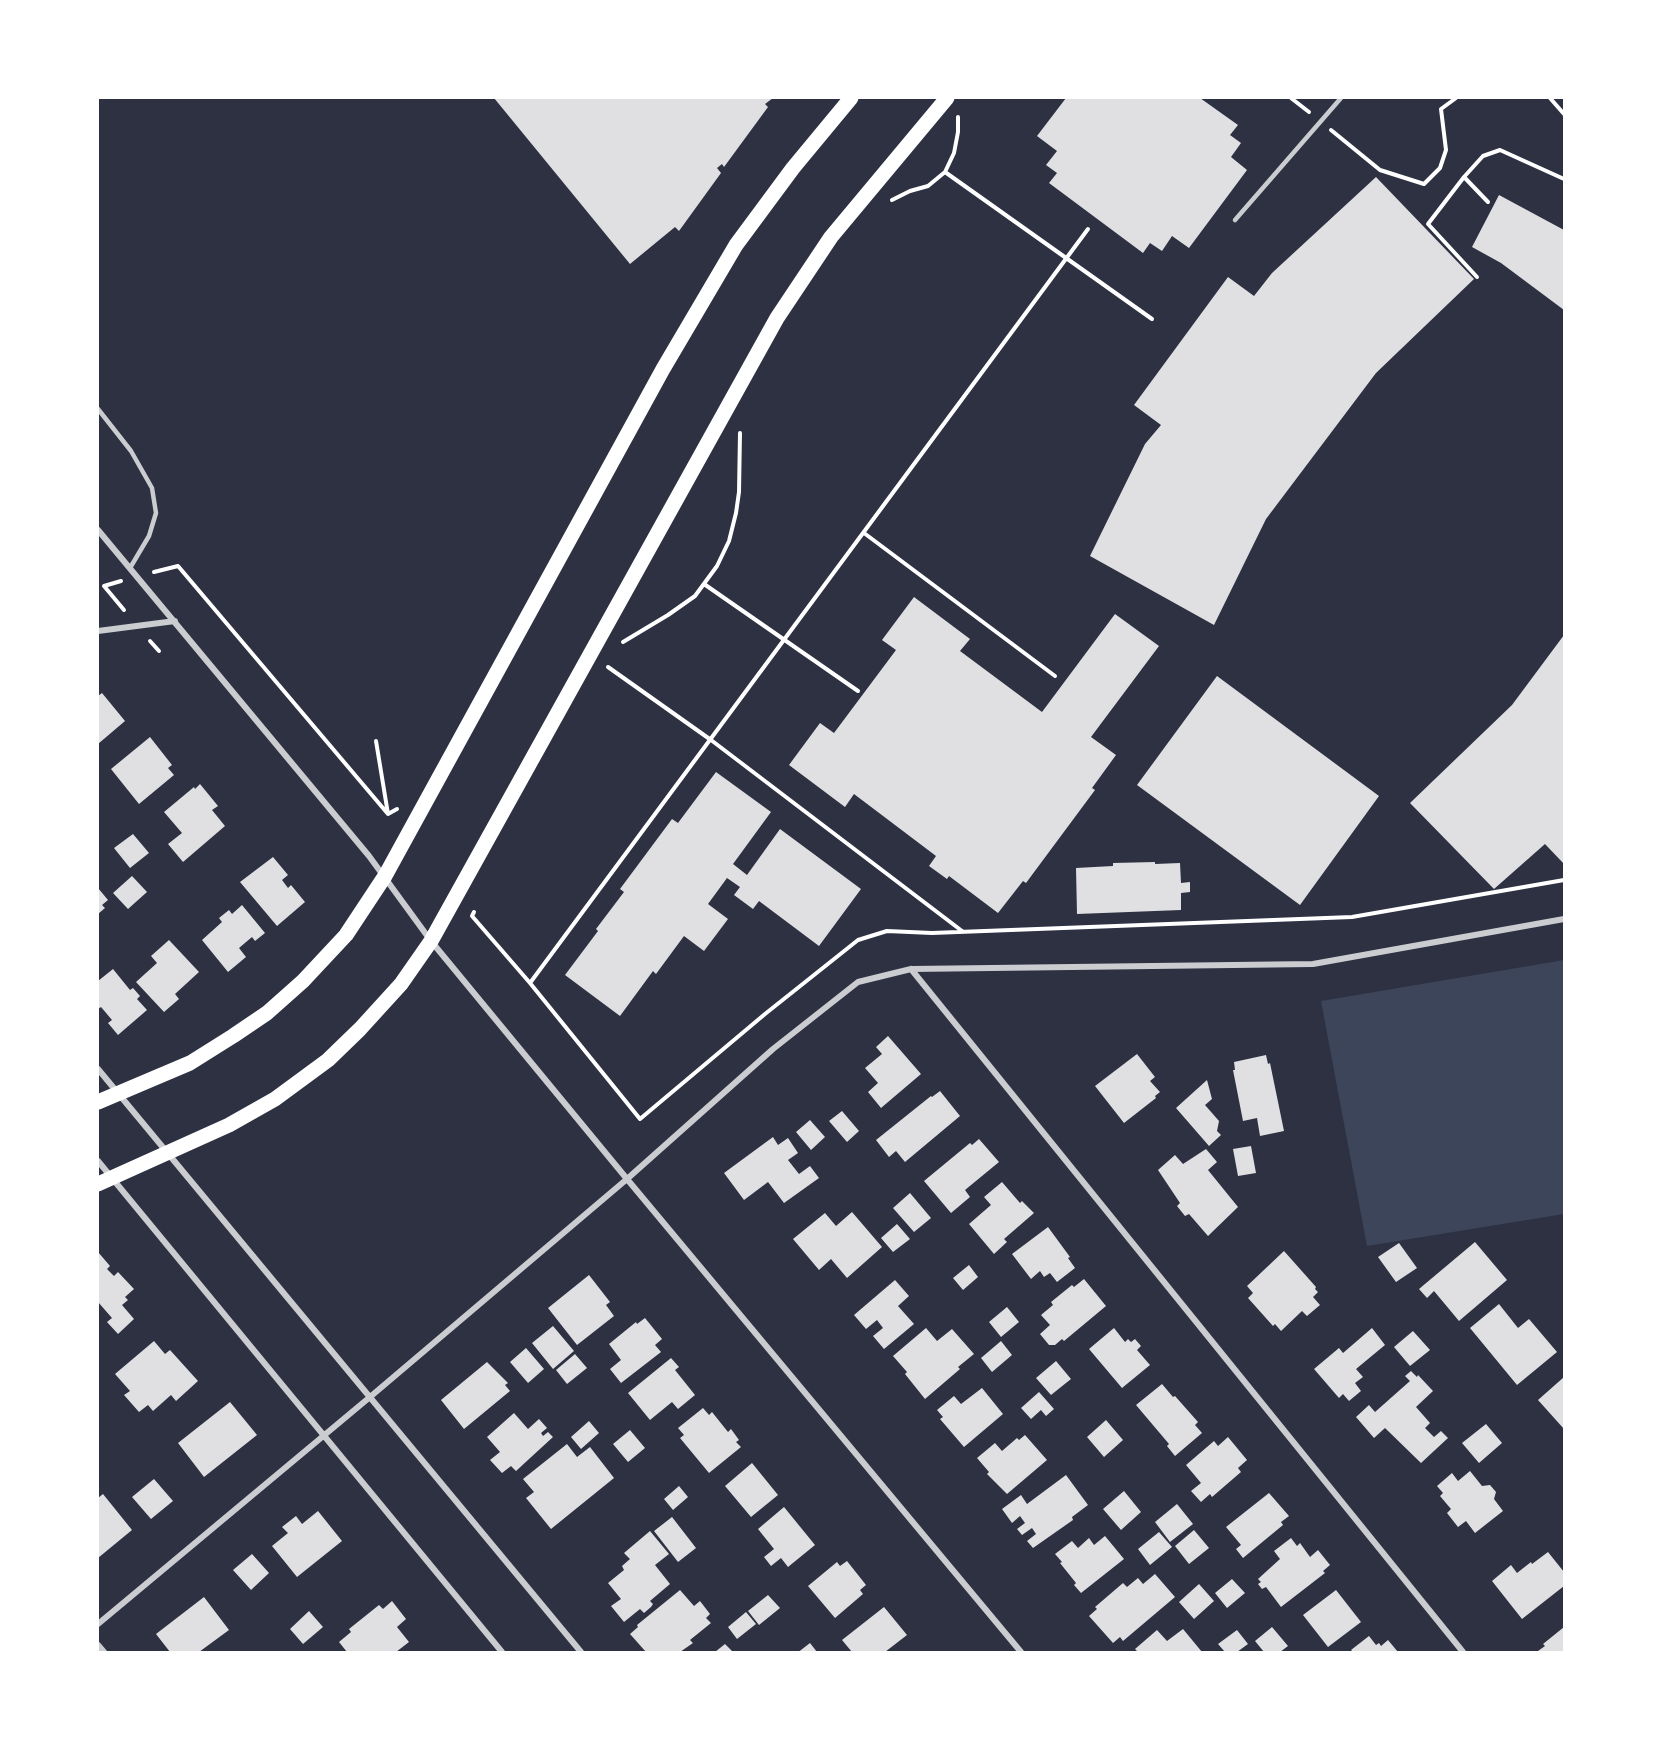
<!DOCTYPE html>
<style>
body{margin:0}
#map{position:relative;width:1662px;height:1750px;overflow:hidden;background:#2d3142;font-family:"Fira Sans Condensed",sans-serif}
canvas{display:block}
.frame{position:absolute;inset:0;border:99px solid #fff;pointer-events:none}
</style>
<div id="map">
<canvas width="1662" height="1750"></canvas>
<div class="frame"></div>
</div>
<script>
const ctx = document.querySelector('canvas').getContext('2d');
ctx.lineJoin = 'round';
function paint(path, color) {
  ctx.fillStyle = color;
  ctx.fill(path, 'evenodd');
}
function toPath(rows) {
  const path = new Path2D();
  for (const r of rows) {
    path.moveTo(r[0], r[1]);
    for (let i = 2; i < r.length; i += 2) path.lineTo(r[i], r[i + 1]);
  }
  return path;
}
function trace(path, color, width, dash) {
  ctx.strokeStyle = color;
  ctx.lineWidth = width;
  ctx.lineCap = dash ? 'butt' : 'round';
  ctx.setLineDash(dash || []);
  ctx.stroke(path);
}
paint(toPath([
 [1564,960,1564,1214,1367,1246,1321,1001]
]), '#3c4559');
paint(toPath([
 [494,98,773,98,765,104,768,107,724,167,722,164,717,168,721,173,679,231,675,227,630,264],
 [1066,98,1200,98,1238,125,1230,135,1241,143,1231,157,1247,170,1189,248,1172,236,1162,251,1150,243,1143,253,1049,183,1057,173,1046,165,1057,151,1037,136],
 [1376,177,1474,279,1376,373,1266,519,1214,625,1090,556,1145,444,1161,425,1134,405,1228,277,1254,296,1272,273],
 [1499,195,1564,230,1564,310,1501,263,1472,247],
 [914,597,970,639,960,651,1042,712,1115,614,1159,646,1091,737,1116,755,1092,788,1095,790,1026,883,1023,881,998,913,949,876,947,879,929,866,936,856,854,794,845,807,789,765,820,723,834,733,896,650,882,640],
 [1564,635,1564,864,1545,844,1494,889,1410,803,1512,705],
 [1217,676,1379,796,1300,905,1137,785],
 [102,693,125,721,98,744,98,696],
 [150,737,172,765,168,768,174,775,139,804,111,769],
 [716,772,771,812,733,864,747,875,780,829,861,889,819,946,759,901,753,909,734,895,740,887,727,878,708,904,728,919,704,951,684,936,656,974,653,971,620,1016,565,975,598,931,596,929,624,892,620,889,672,819,678,823],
 [200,784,218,806,212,810,225,826,183,862,168,844,182,833,164,812,194,787,195,789],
 [133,834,149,853,130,868,114,848],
 [273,857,288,875,282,880,288,888,291,885,305,902,277,926,240,882],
 [1155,862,1155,864,1180,863,1181,883,1190,882,1190,892,1181,893,1181,910,1077,914,1076,868,1113,866,1113,863],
 [132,876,147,892,128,909,113,893],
 [98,888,108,900,102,905,105,908,98,914],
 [242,905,265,933,255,941,252,937,239,948,246,957,228,972,202,940,222,922,219,918,229,910,232,914],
 [169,940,199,972,175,994,179,999,164,1012,136,982,157,963,151,956],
 [113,969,130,990,133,988,140,996,137,999,147,1010,118,1035,108,1023,112,1020,101,1007,98,1009,98,981],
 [888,1036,921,1074,881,1108,868,1092,878,1083,865,1068,882,1054,876,1047],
 [1137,1054,1155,1077,1150,1081,1160,1092,1155,1096,1156,1098,1124,1123,1095,1086],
 [1266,1055,1268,1064,1270,1063,1284,1131,1260,1136,1257,1118,1243,1121,1233,1070,1235,1070,1234,1062],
 [1207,1080,1212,1099,1205,1105,1219,1121,1217,1131,1221,1135,1209,1146,1176,1108],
 [940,1091,960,1116,905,1162,896,1151,889,1157,876,1140,931,1096,932,1097],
 [842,1111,859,1131,847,1142,829,1121],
 [810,1120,825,1137,811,1150,796,1132],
 [773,1137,778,1145,788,1138,798,1153,788,1160,799,1174,810,1166,819,1178,784,1203,768,1182,744,1200,724,1173],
 [979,1139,999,1162,965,1190,970,1197,951,1213,924,1181,970,1143,972,1145],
 [1251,1146,1256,1173,1238,1176,1233,1149],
 [1206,1149,1217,1162,1208,1170,1238,1207,1208,1236,1189,1214,1185,1216,1177,1206,1180,1203,1158,1170,1175,1155,1183,1164],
 [1002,1182,1020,1203,1022,1201,1034,1213,1004,1239,1007,1242,994,1254,969,1224,991,1205,984,1197],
 [910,1193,931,1218,914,1232,893,1208],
 [852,1212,882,1247,847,1278,831,1259,819,1270,793,1239,825,1213,836,1226],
 [897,1224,910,1239,893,1252,881,1238],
 [1048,1227,1070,1257,1068,1258,1075,1268,1057,1282,1050,1273,1044,1277,1040,1271,1031,1279,1012,1254],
 [1475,1242,1507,1280,1459,1321,1434,1291,1427,1298,1419,1289],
 [1399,1243,1417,1268,1396,1282,1378,1257],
 [1284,1251,1316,1287,1315,1289,1318,1292,1313,1297,1320,1305,1307,1316,1302,1311,1281,1331,1275,1324,1273,1326,1248,1298,1253,1293,1247,1286],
 [98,1252,110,1266,107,1269,114,1276,118,1272,134,1289,125,1297,128,1300,122,1305,134,1319,118,1334,107,1322,112,1318,98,1302],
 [969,1265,978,1277,963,1290,953,1278],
 [589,1275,610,1302,606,1305,614,1316,577,1345,548,1308],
 [1084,1279,1106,1306,1064,1341,1062,1339,1055,1345,1049,1345,1040,1334,1050,1325,1041,1315,1053,1305,1051,1302,1072,1285,1074,1287],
 [895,1280,909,1296,898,1306,914,1324,884,1349,873,1336,883,1328,877,1320,866,1329,854,1315],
 [1499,1304,1518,1328,1529,1319,1557,1352,1517,1385,1470,1328],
 [1007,1307,1019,1322,1001,1337,989,1322],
 [645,1318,662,1339,655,1345,661,1352,621,1383,610,1369,621,1360,609,1344,636,1322,637,1324],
 [553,1326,574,1351,553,1369,532,1343],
 [926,1328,937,1341,952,1329,974,1354,958,1367,960,1369,925,1399,905,1374,907,1372,893,1356],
 [1114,1328,1125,1342,1128,1339,1131,1342,1135,1339,1141,1346,1137,1350,1150,1365,1122,1388,1089,1349],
 [1372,1328,1385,1345,1356,1369,1363,1377,1355,1383,1361,1391,1349,1401,1343,1394,1339,1398,1314,1369,1339,1348,1343,1353],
 [1413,1331,1430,1350,1410,1366,1394,1347],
 [154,1341,165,1354,170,1350,198,1381,176,1401,171,1395,153,1411,148,1405,139,1412,124,1395,130,1391,115,1374],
 [1001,1341,1012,1355,992,1372,981,1358],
 [526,1348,544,1369,528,1383,510,1362],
 [575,1354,587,1368,567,1384,556,1370],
 [671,1358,679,1367,675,1370,695,1395,678,1409,672,1402,650,1420,628,1393],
 [1056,1361,1071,1379,1051,1395,1036,1378],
 [487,1362,508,1383,505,1385,510,1391,464,1429,441,1400],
 [1411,1371,1417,1377,1418,1375,1433,1391,1416,1407,1430,1423,1425,1428,1434,1437,1441,1431,1448,1438,1421,1463,1385,1428,1374,1438,1356,1417,1369,1405,1375,1412,1410,1381,1405,1376],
 [1564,1377,1564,1429,1538,1400],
 [1162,1384,1173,1397,1175,1396,1198,1422,1195,1425,1202,1433,1175,1456,1167,1446,1169,1444,1136,1405],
 [982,1388,1003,1414,964,1447,940,1419,943,1417,937,1410,954,1396,961,1404],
 [1039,1392,1054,1409,1046,1416,1041,1410,1031,1419,1021,1408],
 [230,1402,257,1435,204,1477,178,1443],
 [703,1408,709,1415,712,1412,728,1432,731,1429,739,1440,736,1442,741,1447,709,1473,680,1438,684,1435,678,1428],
 [514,1413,528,1429,539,1419,547,1428,541,1433,543,1436,548,1432,553,1437,516,1471,511,1466,502,1473,490,1460,500,1452,487,1437],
 [1106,1420,1123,1440,1104,1457,1087,1437],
 [589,1421,599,1433,581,1449,571,1437],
 [1486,1424,1502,1443,1479,1463,1462,1443],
 [630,1430,645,1448,628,1462,613,1444],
 [1025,1435,1047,1460,1007,1494,987,1474,989,1472,977,1458,995,1443,1002,1451,1017,1438,1019,1440],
 [1228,1437,1247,1460,1238,1468,1241,1472,1212,1497,1210,1494,1201,1502,1191,1491,1201,1483,1186,1465,1214,1441,1218,1446],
 [567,1444,577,1457,590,1447,614,1478,551,1529,526,1498,534,1492,523,1479],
 [752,1463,778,1495,751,1517,725,1486],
 [1470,1471,1482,1486,1490,1485,1496,1492,1494,1499,1503,1511,1475,1533,1466,1521,1458,1527,1447,1513,1451,1509,1440,1496,1443,1493,1437,1486,1452,1473,1458,1481],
 [1066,1475,1088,1505,1072,1517,1073,1520,1033,1548,1027,1541,1036,1534,1032,1528,1022,1535,1017,1529,1025,1523,1020,1516,1012,1523,1002,1509,1021,1495,1027,1504],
 [154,1479,173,1501,151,1519,132,1497],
 [679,1486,688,1497,673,1510,664,1499],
 [1124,1491,1141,1512,1121,1530,1103,1509],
 [1269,1493,1289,1516,1281,1522,1283,1525,1243,1558,1236,1549,1241,1545,1226,1527],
 [103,1494,132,1530,98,1558,98,1498],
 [1177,1504,1193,1524,1170,1542,1155,1522],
 [784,1507,815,1545,788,1567,781,1558,771,1566,764,1557,774,1549,758,1529],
 [318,1511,342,1541,297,1577,272,1546,288,1533,282,1527,296,1516,302,1524],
 [672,1517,696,1548,678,1562,654,1531],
 [1194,1530,1209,1548,1189,1564,1175,1546],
 [650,1531,669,1554,655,1565,670,1584,650,1601,653,1604,651,1607,644,1613,640,1609,624,1622,611,1606,621,1599,608,1583,624,1570,622,1566,630,1559,624,1553],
 [1159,1532,1172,1547,1150,1565,1138,1549],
 [1105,1536,1124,1559,1081,1593,1074,1585,1076,1583,1060,1563,1062,1562,1055,1554,1072,1541,1078,1548,1089,1538,1094,1545],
 [1291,1538,1297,1546,1300,1543,1310,1557,1318,1550,1330,1565,1323,1571,1325,1573,1281,1607,1266,1587,1262,1589,1258,1584,1261,1582,1258,1579,1280,1559,1274,1551],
 [1548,1552,1564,1572,1564,1586,1522,1619,1492,1581,1511,1565,1517,1573,1531,1562,1532,1564],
 [252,1554,269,1573,251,1590,233,1570],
 [847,1561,866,1585,860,1590,863,1594,835,1618,808,1586,837,1562,840,1566],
 [1155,1574,1175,1597,1123,1641,1120,1637,1113,1643,1089,1616,1097,1609,1095,1607,1123,1583,1127,1587,1138,1578,1143,1584],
 [1232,1579,1245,1593,1227,1608,1215,1593],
 [1199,1584,1214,1601,1194,1619,1179,1602],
 [680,1590,694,1606,700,1601,710,1614,706,1618,711,1623,690,1640,693,1643,680,1652,646,1652,630,1634,638,1627,637,1625],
 [1336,1590,1361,1622,1328,1647,1303,1615],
 [768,1595,780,1608,759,1625,748,1611],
 [204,1597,229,1630,199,1652,170,1652,156,1634],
 [392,1601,406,1619,397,1627,409,1642,396,1652,347,1652,339,1642,351,1632,349,1629,379,1605,383,1609],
 [884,1607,907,1635,885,1652,852,1652,842,1640],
 [309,1611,323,1627,303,1644,290,1629],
 [746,1612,756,1624,737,1639,728,1627],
 [1272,1627,1288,1646,1280,1652,1264,1652,1255,1641],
 [1564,1627,1564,1652,1539,1652,1538,1651,1545,1646,1543,1644],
 [1183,1629,1202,1652,1138,1652,1135,1649,1157,1630,1167,1641],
 [1237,1630,1248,1644,1237,1652,1225,1652,1218,1644],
 [1369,1636,1376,1645,1379,1643,1381,1646,1388,1640,1398,1652,1353,1652,1351,1650],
 [810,1643,817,1652,798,1652,801,1650],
 [725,1644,733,1652,715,1652]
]), '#e0e0e3');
trace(toPath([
 [1291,98,1309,112],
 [1550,98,1564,114],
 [1331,130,1380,170,1424,184,1440,168,1446,150,1441,109,1456,98],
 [945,172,1152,319],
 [1464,177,1488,202],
 [892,200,910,191,928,186,945,172,954,153,958,132,958,117],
 [1477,277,1428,224,1464,177,1483,156,1500,150,1564,179],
 [864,533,1055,676],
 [154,572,178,566,388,814,397,809],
 [121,581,104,586,124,610],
 [704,584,858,691],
 [150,641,159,651],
 [623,642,668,615,695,596,717,566,729,541,736,513,739,492,740,433],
 [608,667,711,740,962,931],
 [376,741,388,814],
 [474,912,472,916,530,983,640,1119,765,1014,858,940,887,931,932,933,1352,917,1564,880],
 [530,983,1088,229]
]), '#fff', 4);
trace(toPath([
 [1235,220,1341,98],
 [98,409,131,451,152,488,156,513,149,536,130,568]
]), '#caccd0', 4.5);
trace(toPath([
 [98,530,369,856,431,941,627,1179,1021,1652],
 [98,631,175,621],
 [911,969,1463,1652],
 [98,1069,581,1652],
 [98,1161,502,1652],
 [98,1624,370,1397,627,1179,773,1049,858,982,911,969,1313,964,1564,919],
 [98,1645,104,1652]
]), '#caccd0', 6);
trace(toPath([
 [98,1102,190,1063,233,1036,267,1013,303,981,346,935,385,876,663,369,736,245,793,168,851,98],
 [98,1184,229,1125,275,1099,328,1060,360,1029,401,984,431,941,777,318,831,237,947,98]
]), '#fff', 15);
</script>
